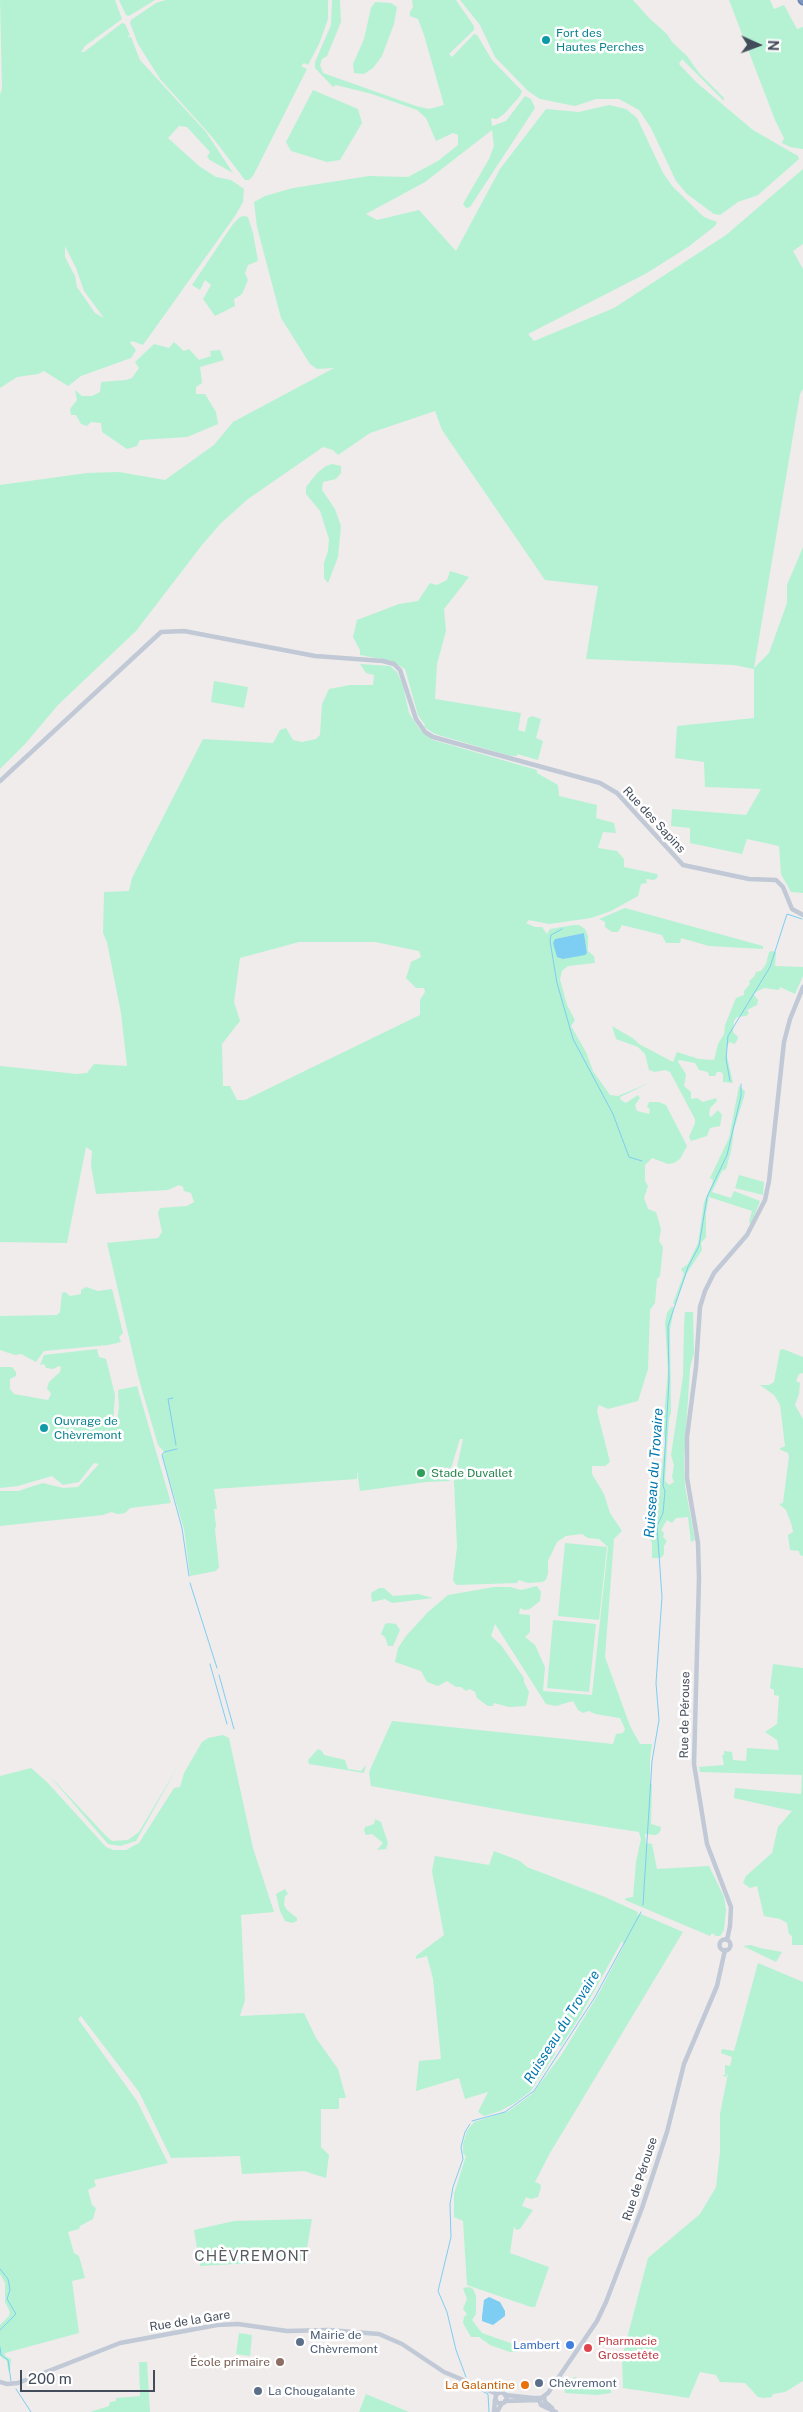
<!DOCTYPE html>
<meta charset="utf-8">
<style>
body{margin:0}
#map{position:relative;width:803px;height:2412px;overflow:hidden;background:#efeceb;font-family:"Public Sans",sans-serif}
canvas{display:block}
.north{position:absolute;left:733px;top:20px;width:50px;height:50px;-webkit-text-stroke:4px #fff;paint-order:stroke;rotate:92deg;font-size:14px;font-weight:700;line-height:20px;text-align:center;color:#434c5a}
.north::after{content:'';display:block;margin:auto;width:18px;height:22px;background:#434c5a;clip-path:polygon(50% 0,100% 100%,50% 72%,0 100%)}
.scale{position:absolute;left:20px;top:2370px;width:135px;height:22px;box-sizing:border-box;border:2px solid #434c5a;border-top:0;padding-left:6px;font-size:15px;line-height:18px;white-space:nowrap;color:#434c5a;-webkit-text-stroke:4px #fff;paint-order:stroke}
</style>
<div id="map">
<canvas width="803" height="2412"></canvas>
<div class="north">N</div>
<div class="scale">200 m</div>
</div>
<script>
const ctx = document.querySelector('canvas').getContext('2d');
ctx.lineJoin = 'round';
function paint(path, color) {
  ctx.fillStyle = color;
  ctx.fill(path, 'evenodd');
}
function toPath(rows) {
  const path = new Path2D();
  for (const r of rows) {
    if (r.length === 3) {
      path.moveTo(r[0] + r[2], r[1]);
      path.arc(r[0], r[1], r[2], 0, 2 * Math.PI);
      continue;
    }
    path.moveTo(r[0], r[1]);
    for (let i = 2; i < r.length; i += 2) path.lineTo(r[i], r[i + 1]);
  }
  return path;
}
function trace(path, color, width, dash) {
  ctx.strokeStyle = color;
  ctx.lineWidth = width;
  ctx.lineCap = dash ? 'butt' : 'round';
  ctx.setLineDash(dash || []);
  ctx.stroke(path);
}
function label(font, color, halo, rows, align = 'center') {
  ctx.font = font + ' "Public Sans",sans-serif';
  ctx.lineWidth = 5;
  ctx.setLineDash([]);
  ctx.textBaseline = 'middle';
  ctx.strokeStyle = halo;
  ctx.fillStyle = color;
  for (const [text, x, y, turn = 0] of rows) {
    ctx.save();
    ctx.translate(x, y);
    ctx.rotate((+turn || 0) * Math.PI / 180);
    ctx.textAlign = isNaN(turn) ? turn : align;
    if (halo) ctx.strokeText(text, 0, 0);
    ctx.fillText(text, 0, 0);
    ctx.restore();
  }
}
paint(toPath([
 [0,0,115,0,122,19,85,46,81,52,84,52,122,23,125,24,130,35,127,37,131,37,140,60,206,132,233,173,210,160,207,157,210,152,187,127,179,126,168,138,199,166,216,177,231,180,244,189,243,202,235,216,143,345,132,341,130,343,136,350,131,358,81,376,68,386,44,371,38,374,17,377,0,388,0,95,2,88],
 [65,246,76,268,84,291,104,318,95,313,77,287,75,276,65,257],
 [119,0,155,0,129,16,126,15],
 [166,0,328,0,328,19,319,44,308,65,304,63,301,66,307,69,253,176,249,180,245,180,213,138,160,79,138,44,130,23,131,20,156,3],
 [332,0,340,0,341,22,327,56,322,59,320,65,323,73,416,106,429,109,444,105,424,35,418,19,410,16,410,12,413,7,412,0,456,0,474,26,474,30,449,54,452,57,474,34,477,35,492,60,522,91,520,96,504,114,497,119,491,118,492,126,506,121,525,96,531,99,535,108,470,207,466,208,463,204,489,159,494,146,492,130,425,182,366,214,377,220,419,210,456,251,500,169,546,109,579,112,609,105,626,109,637,118,663,173,673,187,704,217,717,222,715,226,688,247,647,273,528,334,534,341,614,308,726,235,803,169,803,244,793,251,803,269,803,389,800,394,754,668,769,653,787,603,787,585,803,547,803,893,791,892,781,874,779,846,747,839,742,854,690,843,690,828,671,826,672,809,746,815,761,789,705,787,704,762,675,758,677,726,754,718,754,669,734,665,586,659,598,586,545,580,442,430,435,411,370,433,338,455,333,450,323,447,248,499,221,523,202,545,136,631,58,705,25,744,0,769,0,485,87,473,119,472,165,480,214,445,233,422,334,368,317,369,310,364,281,318,257,227,254,202,265,196,293,188,369,176,408,177,438,161,458,145,458,135,453,133,436,141,426,118,417,110,372,94,336,85,333,87,315,68,315,62,331,25],
 [460,0,633,0,649,18,667,34,672,42,687,56,699,73,724,98,724,101,682,59,679,64,697,83,753,130,798,156,799,159,758,195,738,202,720,215,714,214,687,194,676,181,651,128,639,110,619,99,596,99,575,106,540,99,528,91,495,57,480,25],
 [729,0,770,0,774,9,784,5,797,29,803,27,803,149,790,147,782,143,784,138,775,120],
 [375,2,391,3,397,7,394,24,382,56,373,68,364,74,354,73,353,64,364,39,371,8],
 [313,90,358,109,362,123,340,160,327,162,291,151,286,142],
 [245,216,248,217,253,233,258,261,248,265,245,273,248,280,242,294,234,299,235,306,215,316,203,299,211,285,205,280,200,290,192,285,233,224,240,217],
 [174,342,184,351,189,349,199,360,211,356,210,351,220,350,224,360,200,367,202,383,196,387,196,394,205,394,216,412,218,424,187,437,140,440,137,446,127,449,102,432,101,423,91,422,87,426,81,424,76,415,71,415,70,409,77,400,75,390,82,396,92,396,100,392,101,382,126,380,132,378,139,368,135,362,154,344,169,348],
 [332,464,341,466,341,473,336,479,323,482,322,490,335,509,341,526,338,557,328,583,324,578,324,563,328,551,329,539,320,511,306,494,306,487,318,472,326,466],
 [450,571,469,577,444,609,446,631,437,664,435,699,521,713,518,730,525,732,528,718,532,716,541,719,536,738,543,741,538,760,517,754,517,756,511,756,435,734,424,727,425,725,418,715,405,669,392,661,360,655,360,650,353,637,357,620,399,604,418,601,430,583,437,585,447,580],
 [360,664,390,666,397,672,403,686,409,713,420,730,433,740,537,770,537,773,558,785,559,796,597,805,596,818,614,823,616,833,603,832,598,848,617,851,624,859,624,867,657,874,658,877,654,880,646,879,647,883,641,884,638,896,611,911,591,918,549,924,529,920,526,923,535,927,542,927,547,934,550,929,574,925,579,925,585,929,588,936,588,951,594,956,595,963,568,966,562,971,560,979,567,1005,575,1020,571,1026,586,1052,593,1071,610,1095,618,1096,651,1082,620,1097,621,1100,626,1103,638,1095,640,1098,635,1105,637,1111,649,1114,650,1109,647,1107,649,1102,659,1102,666,1105,687,1146,680,1159,674,1163,668,1164,652,1158,645,1165,645,1181,648,1186,644,1198,648,1209,656,1212,661,1229,659,1241,663,1247,660,1276,657,1279,655,1303,650,1310,648,1369,638,1401,608,1409,599,1405,597,1411,610,1462,605,1466,592,1466,592,1474,604,1494,610,1513,622,1531,614,1539,605,1657,630,1726,640,1744,652,1744,650,1759,650,1782,652,1784,651,1824,661,1827,660,1832,656,1835,645,1834,646,1843,652,1844,657,1869,709,1866,724,1897,726,1910,724,1930,720,1936,716,1936,712,1933,710,1936,625,1900,626,1898,633,1897,636,1862,641,1839,639,1832,529,1815,371,1786,369,1772,392,1721,613,1744,616,1734,623,1733,625,1729,620,1718,595,1714,589,1711,583,1713,578,1710,573,1701,556,1706,546,1704,495,1624,491,1636,501,1645,524,1678,524,1682,529,1692,526,1706,509,1707,494,1703,493,1706,488,1706,477,1698,475,1692,470,1689,466,1691,461,1687,456,1687,447,1681,438,1686,427,1682,421,1671,395,1662,398,1648,406,1636,428,1612,448,1595,494,1587,510,1587,521,1590,537,1586,541,1592,540,1601,530,1609,524,1610,520,1608,519,1614,530,1615,530,1632,525,1637,535,1645,545,1667,543,1691,592,1695,608,1547,599,1539,588,1538,582,1534,566,1536,557,1542,548,1561,548,1573,546,1580,542,1582,528,1583,519,1580,517,1583,456,1585,453,1580,457,1547,454,1481,463,1439,460,1439,451,1468,435,1467,434,1480,447,1478,450,1481,426,1482,360,1491,357,1470,357,1479,214,1489,217,1509,214,1509,216,1526,215,1529,219,1567,216,1571,190,1576,184,1529,162,1455,165,1453,158,1445,138,1376,107,1243,158,1238,162,1232,158,1213,160,1208,187,1206,194,1202,191,1193,184,1191,183,1187,179,1185,168,1190,96,1194,91,1165,92,1151,86,1147,67,1243,0,1242,0,1066,77,1074,87,1073,94,1064,127,1066,121,1013,107,942,103,933,104,892,129,891,132,878,203,739,273,743,280,730,286,728,293,740,302,742,316,739,320,735,322,704,329,689,350,685,373,685,374,675,366,673],
 [584,933,587,953,563,959,555,939],
 [299,942,375,942,419,951,421,957,411,962,406,978,416,988,424,988,425,992,420,1000,420,1015,245,1100,237,1100,230,1086,223,1086,222,1044,240,1021,234,1002,240,958],
 [214,681,248,687,244,708,211,702],
 [625,908,763,946,763,949,709,946,681,938,680,943,666,943,662,935,622,925,618,932,612,932,605,927,605,922,599,919],
 [772,951,776,952,775,966,803,967,803,976,795,994,780,987,779,990,764,988,756,992,754,995,758,1000,757,1005,747,1010,749,1013,746,1016,737,1017,734,1021,733,1032,738,1037,737,1040,735,1044,729,1042,726,1052,733,1083,723,1082,723,1074,721,1072,717,1072,715,1076,709,1076,708,1072,699,1070,695,1063,679,1060,678,1062,686,1074,684,1086,691,1092,691,1099,697,1098,703,1102,716,1098,717,1101,710,1108,709,1115,711,1117,718,1110,722,1115,720,1126,710,1128,707,1136,691,1141,689,1137,695,1123,695,1119,670,1072,665,1070,655,1072,649,1070,645,1054,638,1047,616,1039,612,1026,634,1039,639,1044,673,1062,677,1052,699,1059,714,1060,718,1044,724,1034,725,1025,736,998,744,995,744,991,750,984,749,981,754,977,756,972,761,971,766,964,769,952],
 [739,1086,745,1091,744,1097,734,1129,731,1151,726,1169,722,1171,712,1192,731,1198,734,1191,760,1201,751,1224,749,1222,752,1211,709,1197,706,1213,706,1237,701,1243,702,1250,687,1273,675,1305,673,1303,684,1274,681,1269,688,1264,698,1243,704,1202,712,1184,713,1180,710,1178,729,1138],
 [739,1175,764,1182,763,1195,735,1188],
 [86,1287,98,1291,112,1289,123,1333,119,1337,121,1342,108,1345,44,1351,36,1362,21,1354,15,1355,0,1350,0,1316,57,1315,60,1312,62,1293,65,1292,70,1296,81,1294,81,1290],
 [672,1306,674,1308,670,1330,671,1412,669,1420,665,1481,669,1485,674,1482,672,1477,674,1465,671,1455,683,1376,684,1325,685,1312,693,1312,694,1353,690,1368,684,1462,685,1486,695,1540,691,1542,688,1517,676,1518,672,1523,667,1520,661,1530,664,1533,663,1537,667,1541,664,1546,664,1554,661,1558,652,1558,652,1544,648,1529,650,1492,659,1485,660,1481,665,1442,663,1428,668,1370,665,1323,667,1313],
 [97,1349,99,1357,106,1359,115,1395,113,1423,117,1423,119,1407,118,1390,137,1386,171,1503,130,1508,125,1513,118,1514,111,1512,103,1515,0,1526,0,1491,18,1491,43,1483,63,1488,78,1487,99,1464,94,1463,79,1482,63,1485,52,1476,18,1486,0,1488,0,1367,12,1367,16,1372,16,1376,10,1379,10,1389,14,1394,48,1400,51,1394,47,1388,49,1382,60,1372,61,1367,59,1366,53,1369,46,1368,44,1364,40,1365,44,1355],
 [783,1349,803,1357,803,1373,799,1374,796,1381,800,1383,799,1394,795,1405,803,1419,803,1556,800,1555,799,1551,790,1550,788,1535,793,1532,792,1526,786,1510,779,1504,783,1503,789,1456,788,1453,779,1449,785,1446,780,1405,774,1395,760,1385,769,1385,774,1382,780,1350],
 [565,1543,607,1547,599,1620,558,1616],
 [379,1588,384,1588,393,1596,418,1594,433,1598,392,1603,385,1599,372,1602,371,1593],
 [553,1620,596,1624,589,1692,547,1688],
 [388,1623,396,1624,400,1630,393,1646,388,1646,385,1637,381,1634,385,1624],
 [773,1664,803,1668,803,1945,792,1945,792,1936,789,1934,787,1923,780,1919,764,1916,757,1886,750,1888,743,1883,746,1876,772,1853,778,1827,792,1811,734,1798,735,1788,801,1794,802,1775,700,1772,699,1767,724,1765,722,1755,724,1755,724,1751,732,1752,733,1760,746,1761,747,1748,779,1750,777,1740,765,1732,777,1724,779,1696,774,1695,774,1690,770,1688],
 [223,1735,229,1738,253,1848,274,1912,241,1915,245,2000,240,2016,304,2013,316,2038,338,2069,346,2098,339,2098,339,2109,321,2109,321,2147,329,2155,326,2178,304,2171,242,2174,240,2156,171,2158,139,2092,81,2016,78,2019,137,2101,168,2163,94,2180,96,2186,88,2190,92,2205,96,2208,93,2219,80,2226,79,2229,68,2232,74,2253,79,2256,85,2278,72,2281,79,2333,5,2353,5,2356,11,2359,10,2371,8,2371,7,2361,0,2356,0,2325,9,2316,10,2312,5,2302,5,2283,0,2274,0,1776,31,1768,47,1782,106,1847,113,1850,126,1850,139,1843,174,1788,180,1787,184,1773,202,1742,208,1738],
 [318,1749,322,1751,324,1755,345,1760,348,1769,361,1771,366,1765,364,1773,309,1764,308,1760],
 [178,1766,136,1841,120,1846,108,1844,49,1775,106,1836,112,1841,128,1840,139,1832],
 [375,1819,381,1822,388,1843,386,1849,377,1850,383,1843,372,1834,366,1835,364,1831,365,1827,374,1824],
 [494,1851,520,1861,527,1867,605,1897,638,1912,637,1915,641,1914,683,1932,550,2153,535,2182,540,2184,541,2187,538,2197,531,2199,526,2197,522,2206,533,2210,520,2229,516,2230,514,2226,510,2253,549,2267,535,2307,531,2307,467,2285,463,2221,454,2217,454,2194,466,2156,463,2153,463,2144,467,2131,474,2122,509,2111,532,2094,562,2054,599,1993,624,1945,622,1941,579,2018,561,2046,557,2046,554,2050,555,2054,530,2092,515,2103,500,2111,484,2116,478,2112,488,2092,465,2099,459,2078,416,2091,419,2061,441,2059,433,1979,427,1956,416,1959,416,1956,444,1935,432,1871,435,1856,489,1865],
 [285,1889,288,1894,285,1896,284,1905,287,1910,297,1918,297,1921,292,1923,285,1921,280,1911,276,1894],
 [751,1945,760,1948,782,1952,776,1962,743,1946],
 [758,1963,803,1982,803,2381,785,2392,773,2394,772,2397,764,2398,758,2397,745,2383,720,2382,716,2375,700,2372,689,2398,623,2388,622,2358,648,2258,700,2214,716,2187,720,2152,720,2114,728,2073,726,2077,722,2075,725,2075,725,2065,730,2066,732,2057,721,2053,722,2049,734,2051],
 [312,2219,305,2260,200,2266,194,2230,234,2221],
 [469,2287,473,2289,476,2296,476,2314,472,2320,475,2324,482,2333,519,2346,518,2352,510,2352,490,2345,479,2337,471,2337,463,2323,464,2317,467,2314,463,2309,467,2299,463,2288],
 [239,2333,252,2335,250,2356,236,2354],
 [139,2362,147,2362,150,2412,90,2412,109,2406,110,2402,116,2401,116,2398,140,2396],
 [574,2377,576,2377,582,2386,608,2387,611,2389,611,2393,597,2395,565,2393,564,2386,572,2382],
 [366,2394,409,2412,359,2412]
]), '#b4f2d3');
paint(toPath([
 [584,933,587,953,585,955,563,959,557,957,553,943,555,939],
 [489,2297,500,2302,505,2311,505,2316,493,2325,482,2321,482,2317,484,2300]
]), '#7ecdf2');
trace(toPath([
 [562,929,551,935,550,941,557,983,573,1039,613,1114,629,1157,642,1161],
 [730,1081,726,1059,728,1036,770,967,787,914,802,919],
 [173,1398,168,1399,176,1445],
 [177,1449,164,1452,162,1455,182,1528,189,1576],
 [190,1583,217,1668],
 [210,1664,227,1724],
 [219,1675,234,1729],
 [643,1905,652,1761,659,1720,656,1683,662,1597,657,1526,663,1513,665,1491,663,1486,669,1380,668,1326,688,1267,699,1246,707,1197,727,1155,741,1096,741,1084],
 [472,2121,505,2112,534,2091,595,1997,641,1912],
 [0,2269,8,2279,10,2290,7,2299,16,2314,0,2330],
 [0,2347,1,2355,8,2360,11,2381],
 [466,2377,456,2350,447,2312,438,2291,451,2237,450,2204,453,2187,463,2159,461,2147,465,2132,470,2124],
 [474,2387,488,2394,489,2412],
 [16,2389,31,2412]
]), '#7ecdf2', 1);
const highway = toPath([
 [802,0,803,1]
]);
trace(highway, '#6a82ab', 9);
trace(toPath([
 [0,781,161,632,184,631,315,656,383,661,394,664,400,670,416,719,425,732,433,737,600,783,617,793,683,865,749,879,776,880,783,887,792,909,803,915],
 [725,1945,5.5],
 [727,1940,730,1926,731,1907,707,1844,694,1764,699,1578,698,1543,687,1478,687,1437,696,1367,700,1307,705,1291,714,1273,747,1235,765,1200,769,1181,784,1042,790,1019,803,987],
 [0,2382,7,2384,18,2383,120,2343,217,2325,238,2324,287,2331,328,2330,379,2334,402,2344,444,2372,497,2394],
 [501,2398,5.5],
 [505,2395,533,2398,541,2398,548,2393,597,2321,606,2302,642,2208,667,2132,684,2064,717,1986,725,1950],
 [544,2397,545,2402,552,2408],
 [539,2399,541,2405,556,2412],
 [505,2401,539,2400],
 [494,2412,495,2400],
 [497,2412,502,2403]
]), '#c0c9d5', 4.5);
trace(highway, '#7e97c0', 6);
for (const [x, y, r, color] of [
 [546,40,5,"#0f9aa8"],
 [44,1428,5,"#0f9aa8"],
 [421,1473,5,"#2e9e5b"],
 [300,2342,5,"#5c6f8a"],
 [570,2345,5,"#3f7fe0"],
 [588,2348,5,"#e0444e"],
 [280,2362,5,"#8d6e63"],
 [539,2383,5,"#5c6f8a"],
 [525,2385,5,"#e8710a"],
 [258,2391,5,"#5c6f8a"]
]) {
  const dot = new Path2D();
  dot.arc(x, y, r, 0, 2 * Math.PI);
  ctx.fillStyle = color;
  ctx.fill(dot);
  trace(dot, '#fff', 2);
}
label('12px', '#0d838f', '#fff', [
 ["Fort des",556,33],
 ["Hautes Perches",556,47],
 ["Ouvrage de",54,1421],
 ["Chèvremont",54,1435]
], 'left');
label('12px', '#434c5a', '#fff', [
 ["Rue des Sapins",654,820,47],
 ["Rue de Pérouse",685,1715,-89],
 ["Rue de Pérouse",640,2179,-72],
 ["Rue de la Gare",190,2321,-9]
]);
label('12px', '#27864d', '#fff', [
 ["Stade Duvallet",431,1473]
], 'left');
label('12px', '#4e5e75', '#fff', [
 ["Mairie de",310,2335],
 ["Chèvremont",310,2349],
 ["Chèvremont",549,2383],
 ["La Chougalante",268,2391]
], 'left');
label('12px', '#be3a42', '#fff', [
 ["Pharmacie",598,2341],
 ["Grossetête",598,2355]
], 'left');
label('12px', '#366cbe', '#fff', [
 ["Lambert",560,2345]
], 'right');
label('12px', '#785e54', '#fff', [
 ["École primaire",270,2362]
], 'right');
label('12px', '#c56008', '#fff', [
 ["La Galantine",515,2385]
], 'right');
label('italic 14px', '#0177af', '#fff', [
 ["Ruisseau du Trovaire",654,1473,-86],
 ["Ruisseau du Trovaire",562,2027,-58]
]);
ctx.letterSpacing = '1px';
label('15px', '#585b61', '#fff', [
 ["CHÈVREMONT",252,2256]
]);
ctx.letterSpacing = '0px';
</script>
